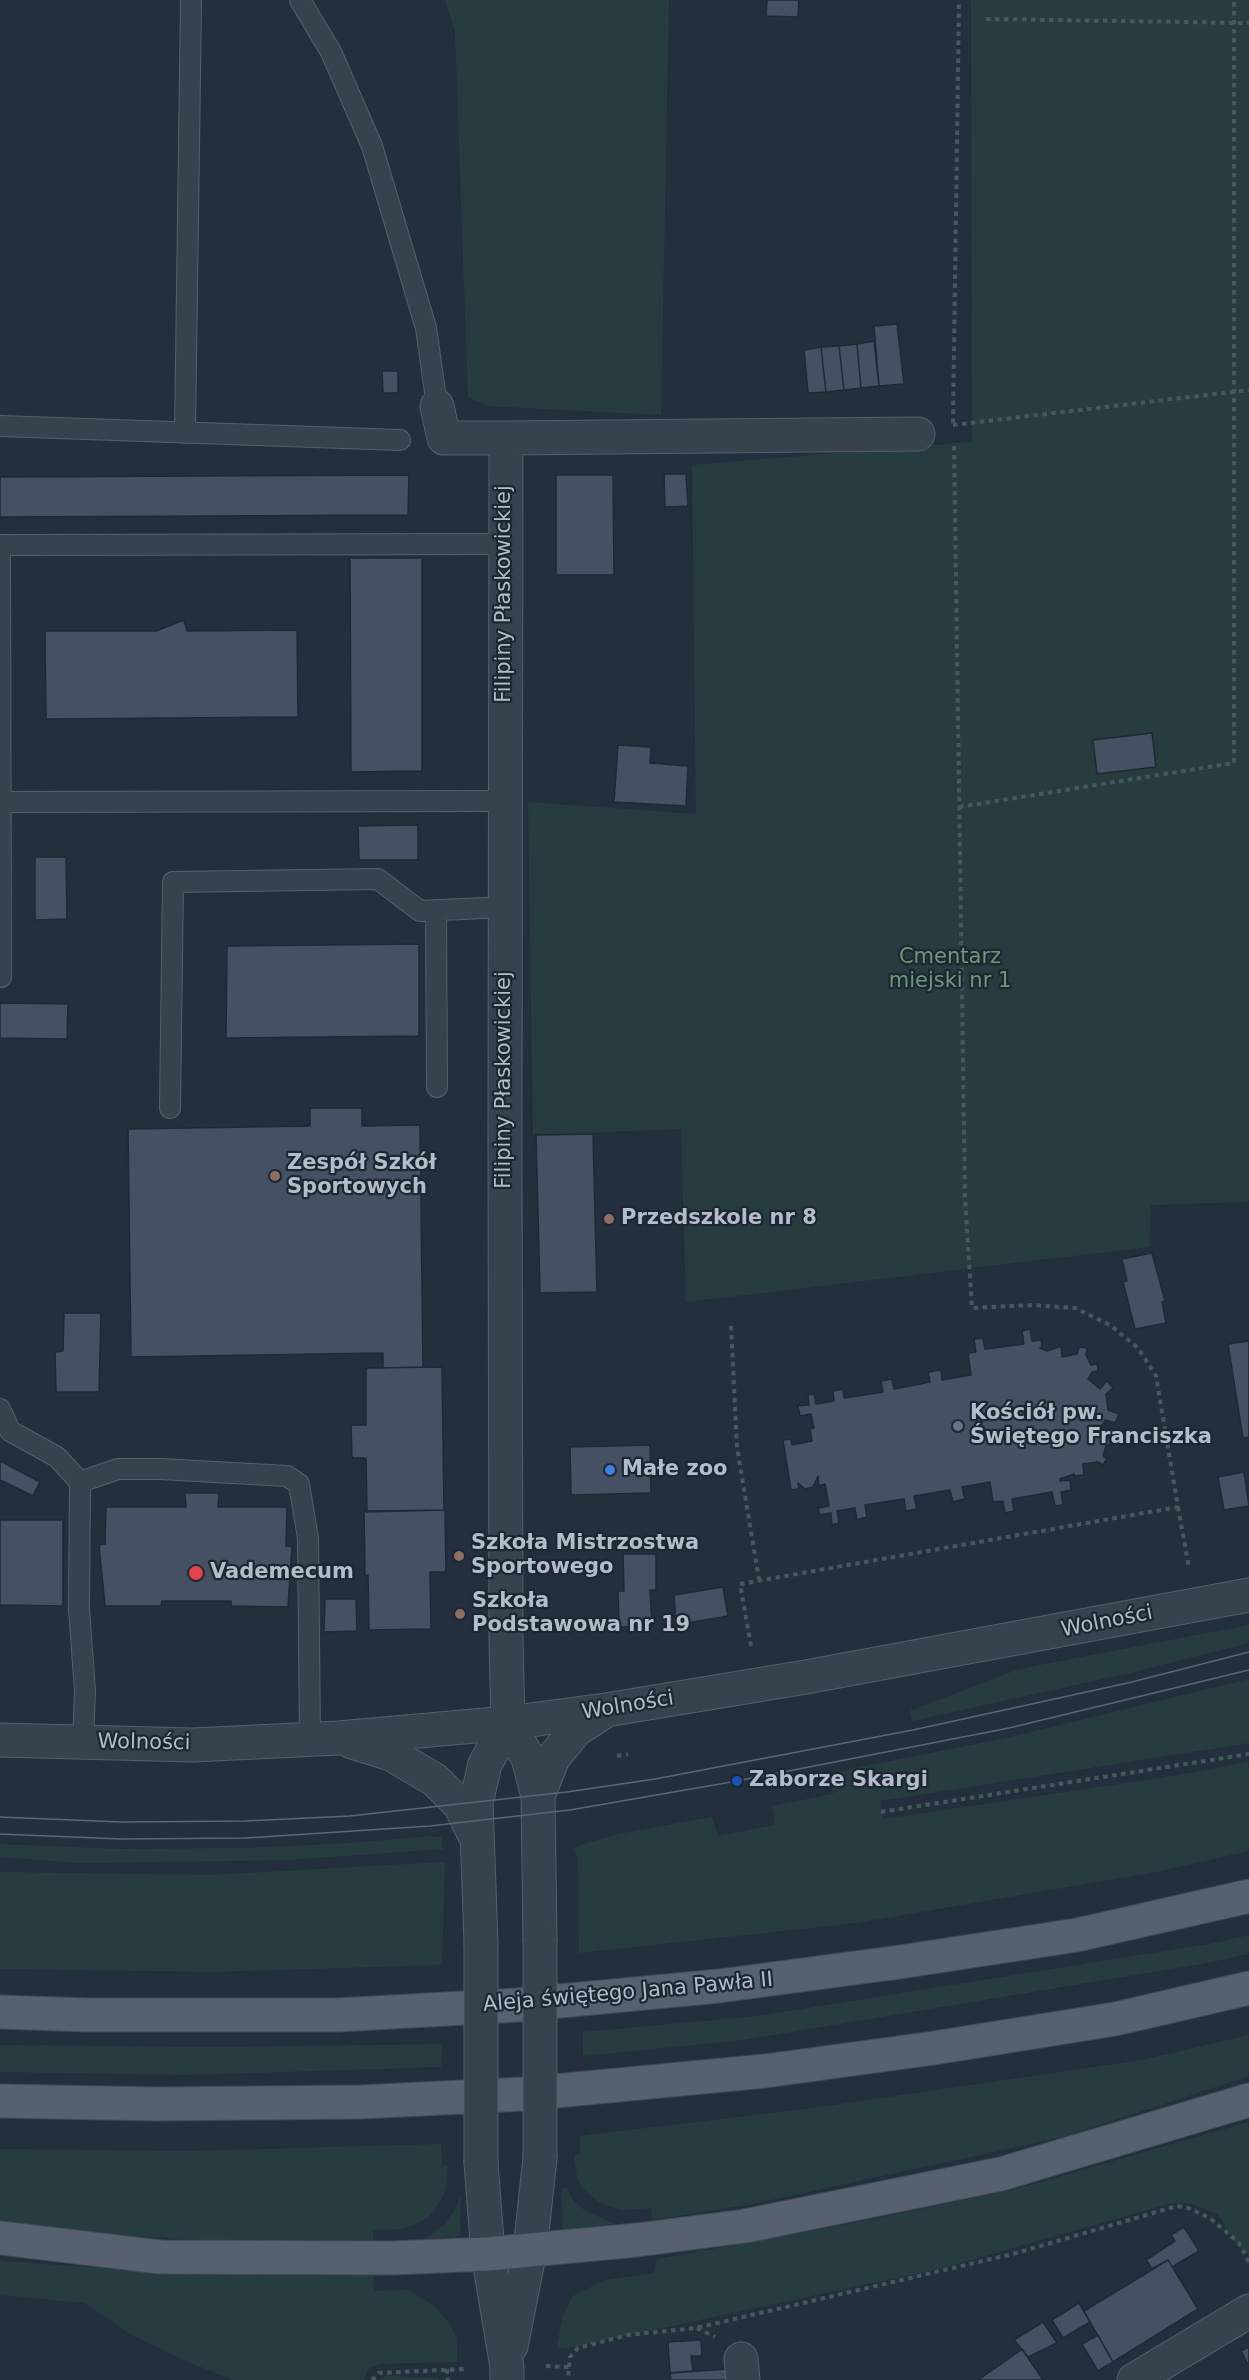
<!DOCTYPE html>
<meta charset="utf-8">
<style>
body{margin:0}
canvas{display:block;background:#242f3e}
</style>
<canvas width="1249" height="2380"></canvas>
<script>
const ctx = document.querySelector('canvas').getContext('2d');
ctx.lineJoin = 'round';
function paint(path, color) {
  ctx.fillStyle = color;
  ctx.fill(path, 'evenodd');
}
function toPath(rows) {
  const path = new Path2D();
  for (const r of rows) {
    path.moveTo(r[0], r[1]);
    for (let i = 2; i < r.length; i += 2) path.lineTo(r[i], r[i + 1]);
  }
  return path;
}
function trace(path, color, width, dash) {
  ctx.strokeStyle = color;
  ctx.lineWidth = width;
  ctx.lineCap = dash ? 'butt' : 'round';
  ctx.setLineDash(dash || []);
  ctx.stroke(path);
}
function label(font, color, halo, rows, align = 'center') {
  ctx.font = font + ' "DejaVu Sans",sans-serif';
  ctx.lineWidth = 4.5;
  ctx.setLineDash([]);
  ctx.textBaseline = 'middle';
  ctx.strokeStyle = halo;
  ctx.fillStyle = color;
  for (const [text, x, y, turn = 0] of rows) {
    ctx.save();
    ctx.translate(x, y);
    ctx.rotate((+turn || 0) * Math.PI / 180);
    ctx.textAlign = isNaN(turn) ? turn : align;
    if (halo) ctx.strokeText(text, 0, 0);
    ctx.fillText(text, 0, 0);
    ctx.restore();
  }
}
paint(toPath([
 [445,0,669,0,661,415,487,406,468,397,455,31],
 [971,0,1249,0,1249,1202,1151,1205,1149,1247,686,1302,681,1129,533,1135,528,802,696,814,692,465,972,442],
 [1249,1625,1249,1643,1130,1673,912,1721,910,1711,1019,1669],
 [1249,1679,1249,1743,880,1801,883,1819,1161,1778,1249,1762,1249,1851,1156,1872,856,1923,579,1953,578,1859,574,1847,618,1834,712,1817,718,1836,775,1825,772,1806,833,1794,830,1773,1011,1737],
 [430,1836,441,1837,443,1849,288,1860,81,1863,0,1857,0,1844,120,1849,247,1848,352,1843],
 [445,1862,442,1962,438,1965,215,1972,0,1969,0,1872,212,1875],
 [1249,1935,1249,1954,1207,1963,743,2040,583,2056,583,2032,758,2016,1215,1943],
 [1249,2035,1249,2076,1063,2137,753,2204,652,2220,651,2208,624,2210,611,2207,599,2202,582,2188,577,2177,574,2155,580,2155,580,2136,813,2108,1142,2060],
 [442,2044,441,2067,187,2075,0,2072,0,2045,216,2047],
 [1249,2122,1249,2255,1237,2245,1218,2214,1189,2203,1168,2204,942,2268,579,2346,558,2349,557,2345,563,2316,573,2296,605,2280,654,2273,657,2259,844,2225,1012,2190],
 [441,2144,442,2165,448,2166,447,2179,444,2194,436,2208,427,2218,414,2225,402,2229,373,2230,373,2240,200,2240,55,2231,0,2224,0,2149,189,2151],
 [561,2188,567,2188,572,2199,584,2210,614,2224,563,2230],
 [461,2196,460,2235,455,2237,424,2239,444,2225,454,2211],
 [0,2261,199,2275,373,2275,374,2291,408,2290,436,2307,449,2323,457,2339,457,2362,380,2364,368,2369,364,2380,233,2380,186,2361,130,2334,85,2303,0,2295],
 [387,2376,439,2378,439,2380,379,2380]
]), '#263c3f');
const building = toPath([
 [767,0,799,0,798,17,766,16,767,0],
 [897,324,904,384,879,386,874,326,897,324],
 [874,341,879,386,861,388,857,344,874,341],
 [857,344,861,388,844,390,839,346,857,344],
 [839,346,844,390,826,392,821,347,839,346],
 [821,347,826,392,808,393,804,350,821,347],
 [382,371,398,371,398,393,383,393,382,371],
 [664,474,686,474,688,506,665,507,664,474],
 [409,475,408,515,0,517,0,477,409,475],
 [556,475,613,475,614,575,556,575,556,475],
 [350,558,422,558,422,771,351,772,350,558],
 [184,620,187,631,297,630,298,717,46,719,45,631,156,631,184,620],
 [1152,733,1156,767,1097,774,1093,740,1152,733],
 [618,745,651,747,650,763,688,766,686,806,614,802,618,745],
 [418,825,418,860,359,860,358,826,418,825],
 [35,857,66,857,67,919,35,920,35,857],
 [419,944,419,1036,226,1038,227,946,419,944],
 [0,1003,68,1004,67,1039,0,1038,0,1003],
 [310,1108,362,1108,362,1126,420,1125,423,1367,383,1368,383,1353,131,1357,128,1129,310,1126,310,1108],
 [593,1134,597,1292,540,1293,536,1135,593,1134],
 [1152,1253,1165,1301,1162,1302,1166,1323,1135,1329,1123,1282,1127,1281,1122,1259,1152,1253],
 [64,1313,101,1313,99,1392,56,1392,55,1352,63,1351,64,1313],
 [1030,1329,1032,1341,1041,1340,1042,1347,1040,1348,1047,1351,1061,1346,1062,1357,1077,1354,1079,1347,1087,1348,1086,1355,1091,1365,1097,1364,1098,1371,1092,1372,1088,1379,1100,1389,1107,1381,1113,1388,1106,1394,1108,1410,1119,1414,1115,1423,1105,1420,1099,1431,1105,1439,1110,1438,1110,1445,1106,1446,1103,1456,1107,1459,1103,1465,1098,1462,1083,1464,1084,1475,1075,1476,1074,1474,1060,1479,1060,1481,1070,1480,1071,1490,1061,1492,1063,1505,1055,1506,1052,1492,1012,1499,1014,1511,1005,1513,1003,1501,993,1502,990,1482,962,1487,965,1499,953,1502,950,1490,914,1496,917,1509,906,1511,904,1499,865,1505,867,1517,857,1520,855,1508,837,1511,839,1523,832,1525,831,1513,820,1515,818,1508,829,1506,825,1484,819,1486,818,1476,813,1487,805,1489,798,1483,799,1489,791,1490,783,1440,791,1439,792,1445,812,1441,810,1429,814,1428,811,1414,800,1416,798,1406,809,1405,808,1395,814,1394,816,1404,834,1401,833,1391,843,1389,844,1398,883,1392,881,1381,892,1379,894,1389,930,1382,928,1372,941,1370,942,1380,971,1375,968,1353,976,1352,974,1339,983,1338,985,1349,1024,1344,1022,1331,1030,1329],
 [1249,1341,1249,1437,1243,1438,1228,1344,1249,1341],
 [442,1367,444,1510,367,1512,366,1458,352,1458,351,1425,366,1425,366,1368,442,1367],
 [650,1445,651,1493,571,1495,570,1447,650,1445],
 [0,1461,40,1482,33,1496,0,1480,0,1461],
 [1244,1472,1249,1506,1224,1510,1218,1477,1244,1472],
 [185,1493,219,1493,218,1507,287,1507,286,1546,292,1546,288,1607,231,1606,231,1601,162,1601,161,1606,105,1606,99,1545,105,1544,106,1507,186,1507,185,1493],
 [445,1510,446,1572,430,1572,431,1629,369,1630,368,1575,365,1576,364,1511,445,1510],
 [0,1520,63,1520,63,1606,0,1605,0,1520],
 [623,1554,656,1554,656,1590,650,1590,652,1626,619,1627,618,1591,624,1591,623,1554],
 [723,1587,728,1616,676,1625,674,1595,723,1587],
 [325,1599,356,1599,357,1631,324,1632,325,1599],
 [1184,2227,1199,2251,1172,2267,1168,2260,1152,2269,1146,2260,1175,2241,1171,2235,1184,2227],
 [1168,2260,1198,2309,1113,2362,1084,2311,1168,2260],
 [1079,2303,1090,2322,1063,2338,1052,2320,1079,2303],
 [1043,2322,1057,2343,1028,2357,1014,2340,1043,2322],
 [1098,2335,1113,2362,1098,2371,1082,2344,1098,2335],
 [701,2340,702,2356,691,2356,693,2371,670,2373,668,2342,701,2340],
 [1249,2347,1249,2366,1241,2351,1249,2347],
 [1022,2349,1043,2380,978,2380,1021,2350,1022,2349],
 [728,2369,729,2380,671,2380,670,2373,728,2369]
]);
paint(building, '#455162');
trace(building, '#1f2835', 1.5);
const service = toPath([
 [300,0,331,52,372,146,426,328,437,406],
 [0,426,400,440],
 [185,433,191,0],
 [1,802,506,801],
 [436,910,437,1087],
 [1,977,0,545,505,544],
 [170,1108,173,882,378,879,420,911,505,907],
 [0,1409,10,1431,57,1457,80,1482],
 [83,1742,85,1691,79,1609,80,1482,118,1469,161,1469,287,1476,299,1484,308,1538,310,1740]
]);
const minor = toPath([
 [437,406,444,438,506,438,505,1137,506,1642,508,1723],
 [506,438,918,434],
 [741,2359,743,2380],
 [1134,2380,1249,2311]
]);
const tertiary = toPath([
 [508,1723,528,1758,538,1796,540,1938],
 [0,1740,193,1745,339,1738,508,1723,606,1710,806,1677,1249,1595],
 [352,1742,391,1754,435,1780,460,1805,475,1836],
 [538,1796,553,1758,576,1730,605,1711],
 [481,1943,476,1803,485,1764,508,1723],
 [481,2163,488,2254,507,2367,507,2380],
 [511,2346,530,2250,540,2158]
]);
const primary = toPath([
 [0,2012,88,2015,337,2015,518,2005,719,1986,900,1962,1077,1935,1249,1896],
 [0,2101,157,2104,360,2102,524,2094,765,2071,934,2048,1115,2019,1249,1988],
 [0,2238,160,2257,392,2258,488,2254,637,2240,745,2226,1001,2174,1249,2100]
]);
trace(service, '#565f6c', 22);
trace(minor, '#565f6c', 35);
trace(tertiary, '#565f6c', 35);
trace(primary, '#414a57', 35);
trace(toPath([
 [986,19,1249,23],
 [953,423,959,0],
 [953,425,1249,390],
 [959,807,1234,763,1234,0],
 [731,1326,737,1447,759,1580],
 [1178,1507,1189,1568],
 [751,1646,740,1584,1178,1507,1156,1376,1138,1348,1110,1325,1075,1308,1032,1305,972,1308,965,1198,954,445],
 [617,1756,628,1754],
 [881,1812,1249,1754],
 [697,2328,715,2337],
 [546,2366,569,2367,568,2380],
 [569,2367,570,2357,578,2348,628,2335,696,2328,1013,2254,1177,2206,1188,2208,1210,2218,1239,2243,1249,2262],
 [447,2369,448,2380],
 [372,2380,379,2373,464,2369]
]), '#44595c', 4, [4.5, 4.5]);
trace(service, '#38414e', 20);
trace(minor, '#38414e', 33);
trace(tertiary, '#38414e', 33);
trace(primary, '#56606e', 33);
trace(toPath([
 [0,1817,121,1822,246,1821,350,1816,567,1792,655,1779,913,1730,1132,1682,1249,1652],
 [0,1834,121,1839,246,1838,430,1826,570,1810,737,1781,1009,1728,1249,1670]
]), '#5a6575', 1.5);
const tertiaryBridge = toPath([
 [540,1938,540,2158],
 [481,1943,481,2163]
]);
trace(tertiaryBridge, '#565f6c', 35, []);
trace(tertiaryBridge, '#38414e', 33);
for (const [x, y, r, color] of [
 [275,1176,6,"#8d6e63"],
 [609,1219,6,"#8d6e63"],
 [958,1426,6,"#6b7280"],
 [610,1470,6,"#3f7fe0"],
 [459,1556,6,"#8d6e63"],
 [196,1573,8,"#e0444e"],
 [460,1614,6,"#8d6e63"],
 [737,1781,6,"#1a4fb4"]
]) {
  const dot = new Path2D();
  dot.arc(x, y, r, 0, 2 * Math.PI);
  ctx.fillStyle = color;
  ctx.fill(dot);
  trace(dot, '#1d2633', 2);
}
label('21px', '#b4bcc9', '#1d2633', [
 ["Filipiny Płaskowickiej",505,594,-90],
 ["Filipiny Płaskowickiej",505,1080,-90],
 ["Wolności",1107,1622,-11],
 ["Wolności",628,1706,-9],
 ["Wolności",144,1743,1],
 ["Aleja świętego Jana Pawła II",628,1993,-5]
]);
label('21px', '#6b9a76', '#1d2633', [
 ["Cmentarz",950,958],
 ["miejski nr 1",950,982]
]);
label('bold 21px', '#b4bcc9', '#1d2633', [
 ["Zespół Szkół",287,1164],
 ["Sportowych",287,1188],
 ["Przedszkole nr 8",621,1219],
 ["Kościół pw.",970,1414],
 ["Świętego Franciszka",970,1438],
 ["Małe zoo",622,1470],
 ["Szkoła Mistrzostwa",471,1544],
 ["Sportowego",471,1568],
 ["Vademecum",210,1573],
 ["Szkoła",472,1602],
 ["Podstawowa nr 19",472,1626],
 ["Zaborze Skargi",749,1781]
], 'left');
</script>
